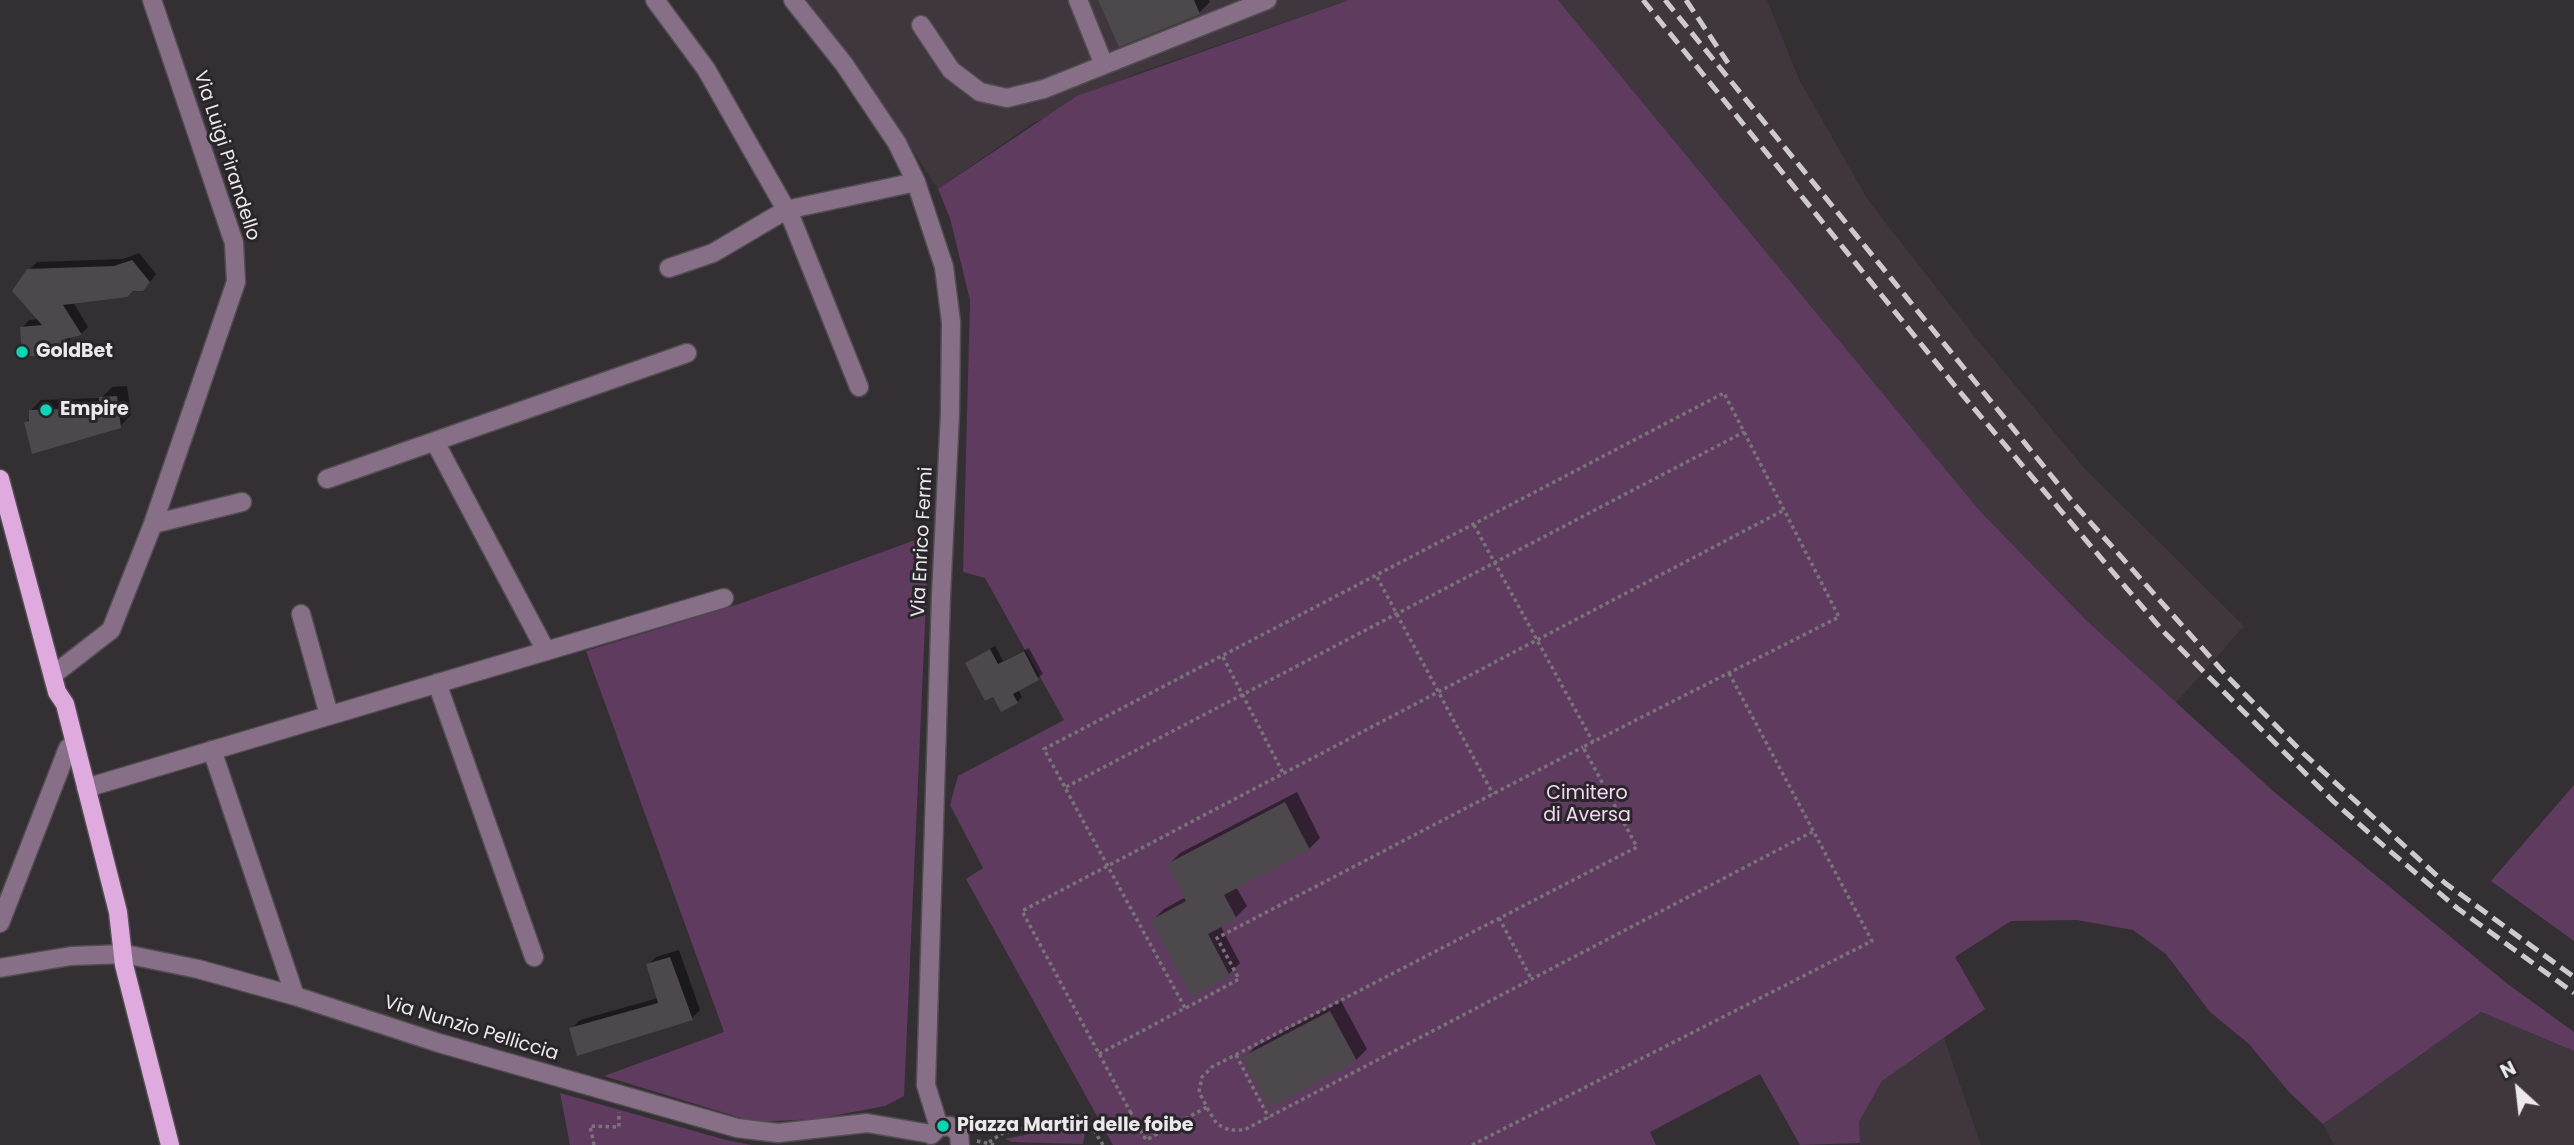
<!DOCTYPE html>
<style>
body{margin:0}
#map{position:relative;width:2574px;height:1145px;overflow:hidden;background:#332f33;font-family:Poppins,sans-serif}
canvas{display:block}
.north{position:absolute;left:2483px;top:1054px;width:70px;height:70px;-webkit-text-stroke:5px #292629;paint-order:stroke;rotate:333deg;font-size:19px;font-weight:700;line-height:28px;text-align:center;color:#ece9ec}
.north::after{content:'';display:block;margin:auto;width:24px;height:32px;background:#ece9ec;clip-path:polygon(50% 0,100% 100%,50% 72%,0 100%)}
</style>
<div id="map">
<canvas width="2574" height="1145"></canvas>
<div class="north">N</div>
</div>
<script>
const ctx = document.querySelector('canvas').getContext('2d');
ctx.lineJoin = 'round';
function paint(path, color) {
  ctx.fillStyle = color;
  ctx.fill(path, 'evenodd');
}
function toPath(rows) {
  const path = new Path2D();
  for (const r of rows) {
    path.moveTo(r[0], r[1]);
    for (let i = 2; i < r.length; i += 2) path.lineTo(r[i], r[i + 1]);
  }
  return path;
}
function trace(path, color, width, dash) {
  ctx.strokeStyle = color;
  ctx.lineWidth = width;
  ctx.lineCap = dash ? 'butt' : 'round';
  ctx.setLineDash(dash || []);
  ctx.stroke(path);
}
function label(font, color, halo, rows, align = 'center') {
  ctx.font = font + ' Poppins,sans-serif';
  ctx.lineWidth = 6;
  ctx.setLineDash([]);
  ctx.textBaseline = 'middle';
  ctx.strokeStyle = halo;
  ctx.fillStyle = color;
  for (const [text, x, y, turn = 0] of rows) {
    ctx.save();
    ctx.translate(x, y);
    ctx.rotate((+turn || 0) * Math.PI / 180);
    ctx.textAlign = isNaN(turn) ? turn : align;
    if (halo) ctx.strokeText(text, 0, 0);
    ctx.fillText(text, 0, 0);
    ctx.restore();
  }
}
paint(toPath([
 [806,0,1349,0,1135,74,1030,125,938,189,852,58],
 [1558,0,1767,0,1799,79,1868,200,1975,337,2085,469,2244,626,2176,703,2087,621,1979,510],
 [2481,1012,2574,1051,2574,1145,2334,1145,2323,1124],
 [1944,1038,1981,1145,1860,1145,1859,1122,1882,1081]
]), '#3f363e');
paint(toPath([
 [1349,0,1558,0,1979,510,2087,621,2273,791,2509,985,2574,1032,2574,1051,2481,1012,2323,1124,2289,1092,2249,1044,2210,1012,2166,954,2133,930,2077,920,2011,921,1955,957,1985,1009,1882,1081,1859,1122,1860,1143,1800,1145,1760,1074,1650,1132,1656,1145,1113,1145,966,879,983,868,950,805,958,776,1064,720,985,578,963,572,970,300,950,218,938,189,1077,96],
 [929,535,904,1096,885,1106,816,1119,754,1122,604,1076,724,1032,586,651,739,604],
 [2574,785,2574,941,2491,881],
 [560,1093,726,1140,752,1145,570,1145],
 [1072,1125,1085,1134,1083,1144,1012,1142,1005,1139]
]), '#5f3c5f');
paint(toPath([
 [1100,0,1209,0,1210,2,1199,13],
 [139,253,156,274,150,282,142,290,73,302,88,327,81,334,71,336,69,346,61,354,22,328,29,320,39,319,29,270,37,262,123,259],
 [127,386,131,415,120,426,26,422,31,417,30,411,41,400,101,398,112,387],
 [995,646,1003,661,1029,648,1043,674,1018,690,1022,697,1017,702,994,695,967,663],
 [1297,792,1320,838,1309,849,1236,887,1247,906,1236,917,1220,925,1240,963,1229,974,1192,994,1153,920,1164,909,1186,897,1169,864,1180,853],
 [679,950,700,1010,692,1018,571,1029,580,1020,658,998,648,965,656,957],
 [1341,1001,1367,1049,1356,1060,1244,1058,1255,1047]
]), '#0007');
paint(toPath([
 [1098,0,1194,0,1200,14,1119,47],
 [132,260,150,282,143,291,133,291,127,297,63,305,82,335,65,339,62,356,22,356,20,327,42,325,12,291,27,269,114,266],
 [117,396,121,428,32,454,24,422,29,421,29,410,99,408,99,397],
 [990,649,998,664,1024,651,1039,680,1013,694,1018,703,1001,712,993,697,985,701,965,663],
 [1285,802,1310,850,1224,895,1237,919,1208,934,1230,976,1191,997,1151,920,1186,901,1167,864],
 [670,957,693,1020,577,1056,569,1028,658,1003,646,964],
 [1330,1011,1357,1061,1269,1108,1242,1057]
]), '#4c484c');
const minor = toPath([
 [655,0,706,69,792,220,859,387],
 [793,0,844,64,897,143,916,182,944,267,951,322,950,413,941,596,926,1085,939,1127],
 [1078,0,1104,65,1267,0],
 [921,25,951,70,980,92,1007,98,1044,89,1104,65],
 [669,268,713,253,786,210,916,182],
 [435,442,546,651],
 [327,479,687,353],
 [153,524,242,502],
 [301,614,329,715],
 [53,675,111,630,153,524,236,282,234,243,152,0],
 [437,683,534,957],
 [212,750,295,996],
 [86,788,724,598],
 [0,923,68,748],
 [0,968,71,956,125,954,198,969,295,996,439,1043,737,1128,778,1133,867,1123,931,1134],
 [931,1135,939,1127,950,1126,959,1133,960,1145]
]);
const major = toPath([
 [0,479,57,692,65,704,118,912,124,965,170,1145]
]);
trace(minor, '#514d51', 21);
trace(major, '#514d51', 21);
trace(toPath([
 [1474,525,1593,742],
 [1377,577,1493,794],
 [1223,657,1283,773],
 [1066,787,1744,432],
 [1499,918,1532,980],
 [1186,1008,1239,979,1217,938,1583,747],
 [1099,1054,1185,1008,1044,749,1724,393,1839,617,1583,747,1637,847,1212,1067,1202,1077,1199,1092,1207,1107,1146,1140,1131,1113],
 [1236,1055,1269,1118],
 [1207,1108,1217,1124,1229,1130,1244,1130,1814,831],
 [977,1141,995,1145],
 [989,1142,1003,1133,1086,1114,1095,1131],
 [594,1145,590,1126,619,1127,619,1112],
 [1103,1145,1095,1132,1131,1113,1022,911,1784,510],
 [1472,1145,1872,941,1729,673]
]), '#787478', 3.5, [3.5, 3.5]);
trace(minor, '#886f88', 18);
trace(major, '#dfabdf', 18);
trace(toPath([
 [1643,0,1955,386,2162,630,2333,801,2384,846,2457,908,2574,993],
 [1665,0,2076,506,2227,676,2303,753,2445,883,2574,977],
 [1686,0,1728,63]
]), '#cdc9cd', 5, [14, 7]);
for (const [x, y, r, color] of [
 [22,352,7,"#0ad5b5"],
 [46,410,7,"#0ad5b5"],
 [943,1126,7,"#0ad5b5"]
]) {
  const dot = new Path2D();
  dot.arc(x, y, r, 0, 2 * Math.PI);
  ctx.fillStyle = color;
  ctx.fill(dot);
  trace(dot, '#292629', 2.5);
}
label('19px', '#ece9ec', '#292629', [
 ["Via Luigi Pirandello",226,156,72],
 ["Via Enrico Fermi",923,542,-87],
 ["Via Nunzio Pelliccia",471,1029,17]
]);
label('bold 19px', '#ece9ec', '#292629', [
 ["GoldBet",36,352],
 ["Empire",60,410],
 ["Piazza Martiri delle foibe",957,1126]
], 'left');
label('19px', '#f6d6f5', '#292629', [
 ["Cimitero",1587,794],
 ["di Aversa",1587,816]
]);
</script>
